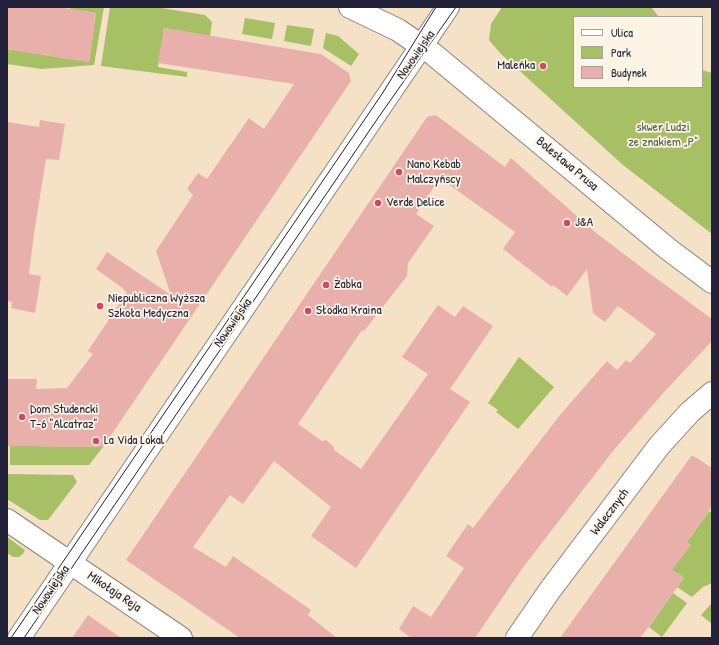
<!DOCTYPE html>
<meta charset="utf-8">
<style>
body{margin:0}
#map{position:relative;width:719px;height:645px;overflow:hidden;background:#f5e1c5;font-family:"Patrick Hand",sans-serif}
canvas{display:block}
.frame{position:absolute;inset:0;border:8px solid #22223b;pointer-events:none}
.legend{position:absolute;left:573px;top:16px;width:130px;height:72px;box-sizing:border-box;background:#fcf5e5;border:1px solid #a5a1a1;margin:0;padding:5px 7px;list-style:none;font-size:12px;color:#22223b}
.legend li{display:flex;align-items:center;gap:8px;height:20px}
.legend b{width:20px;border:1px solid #a5a1a1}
</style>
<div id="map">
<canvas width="719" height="645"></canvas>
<div class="frame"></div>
<ul class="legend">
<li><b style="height:5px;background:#fff"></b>Ulica</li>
<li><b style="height:11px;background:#a7bf65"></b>Park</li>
<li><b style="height:11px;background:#e9b0ab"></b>Budynek</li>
</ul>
</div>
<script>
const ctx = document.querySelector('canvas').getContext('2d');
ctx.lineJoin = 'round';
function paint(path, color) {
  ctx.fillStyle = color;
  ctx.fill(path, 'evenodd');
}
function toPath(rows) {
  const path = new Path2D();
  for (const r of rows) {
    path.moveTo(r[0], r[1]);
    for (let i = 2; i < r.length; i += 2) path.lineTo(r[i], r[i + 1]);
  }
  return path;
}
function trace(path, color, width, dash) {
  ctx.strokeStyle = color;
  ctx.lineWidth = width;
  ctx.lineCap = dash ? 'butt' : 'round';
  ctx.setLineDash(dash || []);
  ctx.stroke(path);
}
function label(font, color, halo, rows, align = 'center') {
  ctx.font = font + ' "Patrick Hand",sans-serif';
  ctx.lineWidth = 3.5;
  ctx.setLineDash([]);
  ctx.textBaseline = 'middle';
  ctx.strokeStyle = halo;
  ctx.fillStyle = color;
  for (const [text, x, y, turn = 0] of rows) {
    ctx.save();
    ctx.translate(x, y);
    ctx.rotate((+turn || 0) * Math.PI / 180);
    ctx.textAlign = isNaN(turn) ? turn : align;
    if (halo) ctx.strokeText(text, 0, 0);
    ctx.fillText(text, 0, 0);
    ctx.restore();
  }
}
paint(toPath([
 [71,7,104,7,94,65,42,69,7,64,7,49,89,62,96,13,70,9],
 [110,7,155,7,205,15,212,22,210,36,164,28,158,67,187,72,187,77,101,66],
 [502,7,651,7,659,17,574,17,574,87,702,87,702,70,712,73,712,234,623,165,500,53,489,40,491,24],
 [245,18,275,23,272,39,242,34],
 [287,25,314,29,311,46,284,41],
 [326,33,338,36,359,54,351,66,323,48],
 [519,357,554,387,518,429,496,412,498,410,488,403],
 [10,446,32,446,103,447,89,465,10,465],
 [7,474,73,475,77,482,48,520,40,520,7,499],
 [709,511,712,513,712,583,703,587,692,597,677,587,684,578,672,570,690,545,687,542],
 [7,537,25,550,23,554,19,557,13,557,7,553],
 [673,593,687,603,662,637,649,627],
 [712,603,712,624,701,615]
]), '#a7bf65');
paint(toPath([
 [7,7,58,7,96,13,89,62,7,49],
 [164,28,321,54,349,73,351,81,103,447,7,446,7,379,37,379,36,389,67,388,93,354,88,351,127,292,123,290,124,289,96,269,107,252,171,295,156,251,193,195,187,189,198,173,207,179,249,118,264,129,294,84,158,63],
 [436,115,505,167,511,158,595,232,645,270,712,319,712,341,664,392,613,451,524,566,475,638,411,638,399,629,413,606,431,617,464,568,446,556,468,524,473,528,560,415,607,361,617,370,626,360,630,363,656,334,618,306,605,322,593,313,587,269,567,296,553,285,552,287,503,249,515,232,440,178,416,214,434,226,408,263,407,276,364,331,362,330,298,424,322,441,326,440,334,447,334,450,361,469,428,374,402,357,438,305,455,317,463,306,493,326,450,389,470,402,356,568,311,536,331,507,274,461,243,504,230,495,193,547,226,567,233,556,311,610,308,615,337,638,240,638,126,560,427,117],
 [40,120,65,124,59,160,46,159,34,233,29,274,41,276,35,313,11,308,12,302,7,301,7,122,39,127],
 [692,455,712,468,712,506,687,542,691,545,672,570,684,578,647,629,640,638,560,638],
 [88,615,121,638,72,638]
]), '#e9b0ab');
const minor = toPath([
 [350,7,398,30,433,54,668,249,712,282],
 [7,520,181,638],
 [517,638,550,590,659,446,690,412,712,393]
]);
const tertiary = toPath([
 [19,638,448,7]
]);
trace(minor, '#8c8280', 24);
trace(tertiary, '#8c8280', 24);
trace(minor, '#fff', 22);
trace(tertiary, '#fff', 22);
trace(toPath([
 [11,638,382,94,436,7],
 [24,638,378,118,456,7]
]), '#22223b', 1);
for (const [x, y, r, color] of [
 [543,66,4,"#d1495b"],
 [399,172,4,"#d1495b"],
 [378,203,4,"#d1495b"],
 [567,223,4,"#d1495b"],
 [326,285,4,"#d1495b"],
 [100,306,4,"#d1495b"],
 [308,311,4,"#d1495b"],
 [22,417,4,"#d1495b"],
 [96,441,4,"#d1495b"]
]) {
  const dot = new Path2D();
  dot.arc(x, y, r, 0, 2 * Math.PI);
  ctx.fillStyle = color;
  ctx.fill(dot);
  trace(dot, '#fcf5e5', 1.5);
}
label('13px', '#22223b', '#fcf5e5', [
 ["Nowowiejska",416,55,-55],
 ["Bolesława Prusa",567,164,40],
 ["Nowowiejska",233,323,-55],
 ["Walecznych",610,512,-53],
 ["Nowowiejska",51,590,-56],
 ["Mikołaja Reja",114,592,34]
]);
label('13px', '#22223b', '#fcf5e5', [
 ["Maleńka",535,66,"right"],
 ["Nano Kebab",407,165],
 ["Malczyńscy",407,180],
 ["Verde Delice",386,203],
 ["J&A",575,223],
 ["Żabka",334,285],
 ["Niepubliczna Wyższa",108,299],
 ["Szkoła Medyczna",108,314],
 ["Słodka Kraina",316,311],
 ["Dom Studencki",30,410],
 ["T-6 \"Alcatraz\"",30,425],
 ["La Vida Lokal",104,441]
], 'left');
label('13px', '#51594a', '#fcf5e5', [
 ["skwer Ludzi",663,128],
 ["ze znakiem „P”",663,143]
]);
</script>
